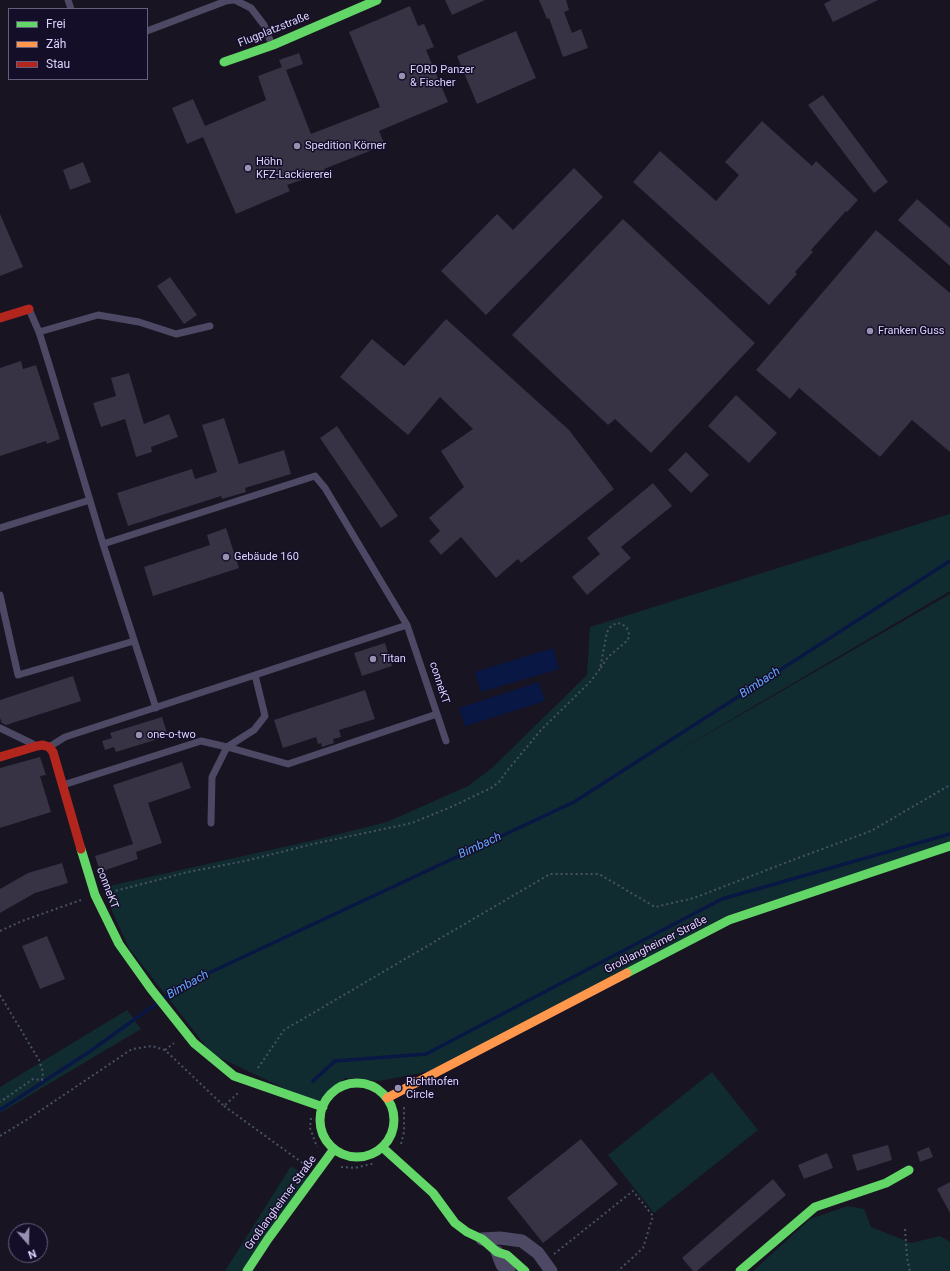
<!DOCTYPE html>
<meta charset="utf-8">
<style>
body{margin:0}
#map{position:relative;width:950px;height:1271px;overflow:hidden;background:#181422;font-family:Roboto,sans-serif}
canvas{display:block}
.legend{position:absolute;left:8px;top:8px;width:140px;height:72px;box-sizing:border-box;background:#150e28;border:1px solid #655e7e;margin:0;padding:5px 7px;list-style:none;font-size:12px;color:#ded5ff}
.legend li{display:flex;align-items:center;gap:8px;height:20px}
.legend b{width:20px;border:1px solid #655e7e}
.north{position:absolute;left:8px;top:1223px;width:40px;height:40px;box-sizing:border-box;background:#150e28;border:1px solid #655e7e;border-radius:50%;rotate:160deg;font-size:11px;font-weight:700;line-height:16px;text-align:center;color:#ded5ff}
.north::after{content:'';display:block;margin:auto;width:14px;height:18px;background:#9991b2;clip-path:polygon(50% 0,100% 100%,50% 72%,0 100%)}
</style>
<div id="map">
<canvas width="950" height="1271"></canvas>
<ul class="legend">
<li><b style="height:5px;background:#63d668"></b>Frei</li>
<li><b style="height:5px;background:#ff974d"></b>Zäh</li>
<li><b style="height:5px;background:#b3261e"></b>Stau</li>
</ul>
<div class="north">N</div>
</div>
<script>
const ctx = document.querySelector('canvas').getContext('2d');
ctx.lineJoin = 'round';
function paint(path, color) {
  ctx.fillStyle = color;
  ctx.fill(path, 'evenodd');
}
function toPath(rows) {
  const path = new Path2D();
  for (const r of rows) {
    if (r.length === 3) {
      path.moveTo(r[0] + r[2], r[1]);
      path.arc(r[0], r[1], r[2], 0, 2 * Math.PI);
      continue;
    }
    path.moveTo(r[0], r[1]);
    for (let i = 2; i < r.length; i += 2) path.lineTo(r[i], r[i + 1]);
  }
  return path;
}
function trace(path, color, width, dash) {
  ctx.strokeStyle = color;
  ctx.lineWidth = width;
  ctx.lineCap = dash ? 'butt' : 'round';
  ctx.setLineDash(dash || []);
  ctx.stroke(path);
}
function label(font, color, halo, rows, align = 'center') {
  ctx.font = font + ' Roboto,sans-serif';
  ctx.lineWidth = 3;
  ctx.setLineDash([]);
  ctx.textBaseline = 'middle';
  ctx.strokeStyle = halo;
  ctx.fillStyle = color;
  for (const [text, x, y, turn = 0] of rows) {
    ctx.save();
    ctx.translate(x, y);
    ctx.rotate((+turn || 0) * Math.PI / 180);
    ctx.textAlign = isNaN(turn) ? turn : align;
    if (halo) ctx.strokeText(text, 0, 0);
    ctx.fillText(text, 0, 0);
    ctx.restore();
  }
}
paint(toPath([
 [950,514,950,591,659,762,950,594,950,842,728,915,431,1071,379,1081,345,1078,317,1104,212,1054,129,948,112,911,107,895,109,886,315,840,387,822,468,786,492,768,587,675,590,627],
 [127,1010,141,1029,0,1113,0,1087],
 [712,1072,758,1130,654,1213,608,1155],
 [291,1166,312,1180,250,1271,225,1271],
 [848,1206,864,1209,871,1227,911,1243,940,1236,950,1242,950,1271,753,1271,810,1219]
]), '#112c30');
paint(toPath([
 [553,648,559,669,481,692,475,672],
 [539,682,545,701,465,726,459,708]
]), '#091745');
trace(toPath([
 [164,998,179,987,574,802,950,561],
 [313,1081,335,1061,426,1054,722,899,950,834],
 [0,1110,89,1052,156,1004]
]), '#091745', 3.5);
paint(toPath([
 [445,0,485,0,452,15],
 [539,0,566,0,569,10,564,12,572,33,581,29,588,48,563,57,549,18,547,19],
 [831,0,878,0,833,22,824,4],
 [410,6,418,26,424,24,434,47,426,50,448,102,379,131,385,145,324,169,325,172,287,185,290,191,236,214,203,137,187,144,172,108,193,99,205,126,266,100,258,76,282,67,279,60,299,53,303,64,286,70,311,134,380,107,349,32],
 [516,31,536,78,477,104,457,56],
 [823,95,888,182,874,193,808,105],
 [762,121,812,166,816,161,858,200,847,212,846,211,811,250,813,252,795,272,797,274,769,305,633,182,660,151,716,201,739,175,725,162],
 [83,162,91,182,70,190,63,170],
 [574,168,603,197,486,315,441,271,497,214,513,230],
 [917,199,950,228,950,266,898,220],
 [0,214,23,267,0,276],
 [623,219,755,343,651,453,615,419,608,425,512,335],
 [876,230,950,293,950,452,912,420,880,457,799,388,790,399,756,370],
 [170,277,197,315,184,324,157,286],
 [446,319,569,430,614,489,521,563,518,559,496,578,461,537,441,555,429,541,440,531,429,518,464,487,441,451,473,429,440,397,408,435,340,377,372,339,404,366],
 [21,361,23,369,36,365,60,439,47,444,46,441,0,456,0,368],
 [129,373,144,424,169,414,178,437,151,447,152,452,136,457,125,419,101,427,93,403,116,396,111,378],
 [736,395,777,433,749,463,708,426],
 [224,418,239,464,284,450,291,474,245,488,246,492,222,499,221,496,128,526,117,493,192,469,195,479,217,472,202,425],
 [337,426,398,516,381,528,320,438],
 [686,452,709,475,691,493,668,470],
 [653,483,672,506,621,547,631,558,587,595,572,577,600,554,587,538],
 [226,528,239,568,153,596,144,567,210,545,207,535],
 [385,643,392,666,362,676,354,653],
 [73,676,81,701,6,725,2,723,0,718,0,700],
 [365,690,375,719,339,730,341,737,333,739,334,743,322,747,321,743,318,744,316,737,283,748,274,720],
 [162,717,168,736,116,752,114,747,105,750,102,741,112,738,110,733],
 [40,757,46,775,40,776,51,812,0,828,0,768],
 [182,762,191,788,148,803,162,843,136,852,138,859,100,872,95,856,133,844,113,785],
 [62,863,68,883,35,893,0,913,0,889,28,873],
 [47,936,65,979,40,989,22,946],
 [581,1139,618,1184,543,1243,507,1198],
 [888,1145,892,1160,857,1171,852,1155],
 [929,1147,933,1157,920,1162,917,1152],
 [827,1153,833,1168,804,1179,798,1165],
 [773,1179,786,1195,697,1271,693,1271,682,1258],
 [950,1182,950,1213,937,1189]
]), '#373244');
trace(toPath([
 [111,892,188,872,245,861,313,844,412,823,451,807,491,788,499,782,507,771,541,730,590,682,600,669,607,632,611,626,617,623,622,624,627,628,629,634,628,640,608,657,600,669],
 [0,931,22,921,81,900],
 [0,995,39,1060,43,1072,42,1080,33,1079,0,1102],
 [165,1050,174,1043],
 [258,1068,284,1030,550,874,599,874,655,907,694,898,798,858,871,831,950,785],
 [224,1106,304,1164],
 [311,1118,310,1128,317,1147],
 [0,1136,31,1117,132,1049,152,1046,165,1050,224,1106,238,1093],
 [401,1144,404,1132,404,1107],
 [341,1167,355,1168,375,1163],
 [905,1229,907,1258,910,1271],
 [554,1254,633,1191,653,1216,643,1248,618,1271]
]), '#475364', 2, [2, 3]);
trace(toPath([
 [68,0,71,9],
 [235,0,251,8,264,25,272,45],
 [147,31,226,1,233,0],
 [29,309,39,332,49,364,103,544,156,708],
 [39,332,98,315,139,322,176,334,210,326],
 [0,528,90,500],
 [103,544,315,476,325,488,407,625],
 [0,595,18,675,134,641],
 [437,714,446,741],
 [0,728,33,744],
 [49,747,65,737,255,675,265,716,254,730,227,747,201,741,63,785],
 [211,823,212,777,227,747,288,764,437,714,407,625,255,675]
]), '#4d4863', 7);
trace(toPath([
 [482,1239,500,1238,522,1241,538,1253,551,1271],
 [497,1252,502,1265,509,1271]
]), '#4d4863', 13);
trace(toPath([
 [224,62,273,45,377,0],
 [81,849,95,895,119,944,151,989,194,1043,234,1076,323,1107],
 [627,973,729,920,950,846],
 [357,1120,37],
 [382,1147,433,1193,455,1223,467,1232,482,1239,497,1252,507,1255,525,1271],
 [247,1271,268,1239,334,1149],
 [740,1271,815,1207,886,1183,909,1170]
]), '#63d668', 9);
trace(toPath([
 [387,1098,627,973]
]), '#ff974d', 9);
trace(toPath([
 [0,318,29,309],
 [0,757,37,746,43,745,49,747,53,752,81,849]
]), '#b3261e', 9);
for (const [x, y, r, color] of [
 [402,76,4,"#9991b2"],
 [297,146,4,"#9991b2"],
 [248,168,4,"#9991b2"],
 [870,331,4,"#9991b2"],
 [226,557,4,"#9991b2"],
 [373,659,4,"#9991b2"],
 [139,735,4,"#9991b2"],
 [398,1088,4,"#9991b2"]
]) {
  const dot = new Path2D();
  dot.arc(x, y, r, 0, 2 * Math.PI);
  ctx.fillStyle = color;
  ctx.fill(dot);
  trace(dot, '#150e28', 1.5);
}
label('11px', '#ded5ff', '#150e28', [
 ["Flugplatzstraße",274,30,-22],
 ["conneKT",439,683,72],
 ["conneKT",107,888,69],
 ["Großlangheimer Straße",656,945,-27],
 ["Großlangheimer Straße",281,1203,-54]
]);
label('11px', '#ded5ff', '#150e28', [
 ["FORD Panzer",410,70],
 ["& Fischer",410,83],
 ["Spedition Körner",305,146],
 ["Höhn",256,162],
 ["KFZ-Lackiererei",256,175],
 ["Franken Guss",878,331],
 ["Gebäude 160",234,557],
 ["Titan",381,659],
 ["one-o-two",147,735],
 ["Richthofen",406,1082],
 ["Circle",406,1095]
], 'left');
label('italic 12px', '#63a6ff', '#150e28', [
 ["Bimbach",760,683,-33],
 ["Bimbach",480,846,-25],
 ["Bimbach",188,985,-29]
]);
</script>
